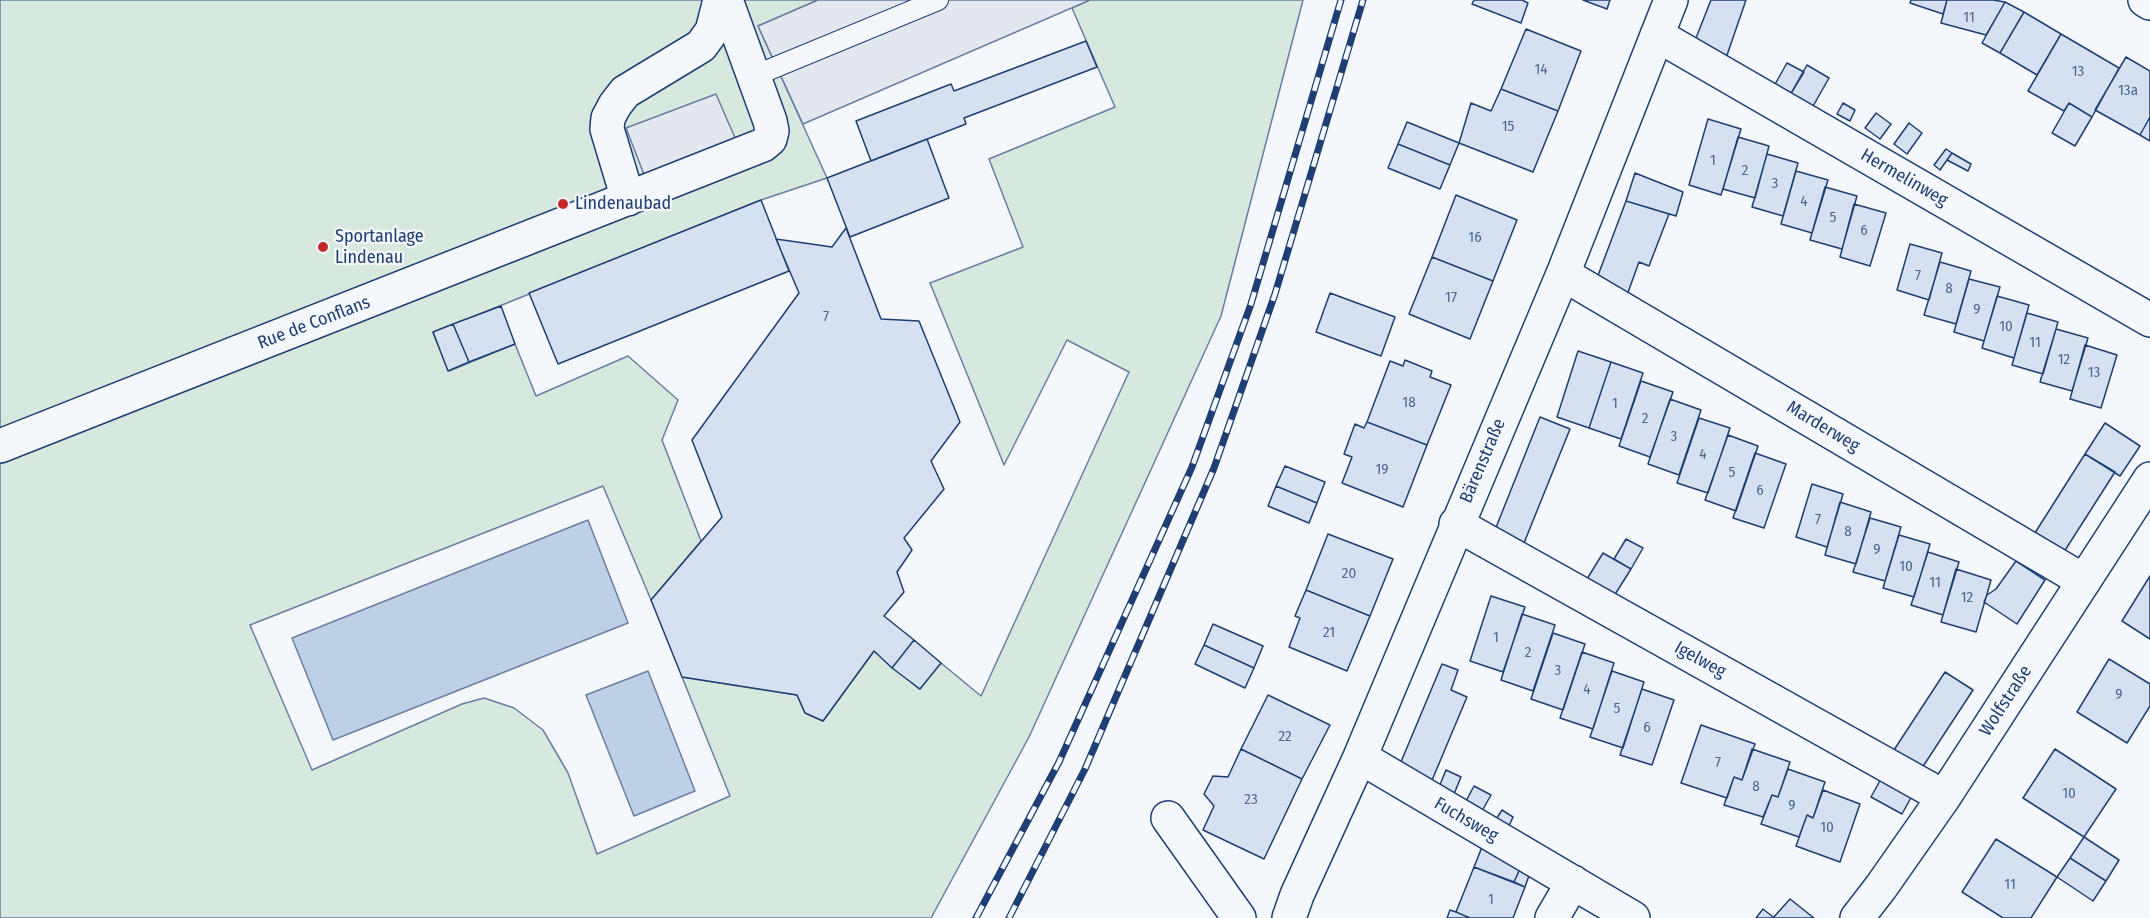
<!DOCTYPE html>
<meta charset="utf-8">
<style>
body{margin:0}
canvas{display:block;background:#f4f7fb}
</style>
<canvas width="2150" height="918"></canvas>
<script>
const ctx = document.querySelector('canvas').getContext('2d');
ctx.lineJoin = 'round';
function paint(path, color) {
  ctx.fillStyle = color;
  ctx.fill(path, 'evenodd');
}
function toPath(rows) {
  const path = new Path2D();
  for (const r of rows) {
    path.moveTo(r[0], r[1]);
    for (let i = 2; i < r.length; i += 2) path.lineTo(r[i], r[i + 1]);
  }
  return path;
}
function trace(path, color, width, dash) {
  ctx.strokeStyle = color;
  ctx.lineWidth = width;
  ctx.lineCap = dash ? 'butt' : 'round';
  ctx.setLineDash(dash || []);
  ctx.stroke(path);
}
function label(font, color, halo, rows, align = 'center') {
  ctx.font = font + ' "Fira Sans Condensed",sans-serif';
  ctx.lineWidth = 4.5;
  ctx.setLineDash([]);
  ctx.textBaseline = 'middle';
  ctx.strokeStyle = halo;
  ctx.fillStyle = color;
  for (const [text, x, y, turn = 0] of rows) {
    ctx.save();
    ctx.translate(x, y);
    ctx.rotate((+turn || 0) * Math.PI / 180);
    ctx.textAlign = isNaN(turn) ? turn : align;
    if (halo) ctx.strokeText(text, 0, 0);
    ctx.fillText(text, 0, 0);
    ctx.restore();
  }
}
const green = toPath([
 [0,0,818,0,758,26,827,178,761,200,433,333,449,371,515,344,536,396,628,356,678,400,662,440,701,541,651,600,603,486,250,625,312,770,462,704,484,698,514,708,543,730,568,773,597,854,730,796,682,677,797,695,805,713,823,721,874,651,919,689,941,663,981,696,1129,372,1067,340,1004,465,930,283,1023,247,989,159,1115,107,1072,8,1090,0,1303,0,1221,316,1029,737,931,918,0,918,0,0]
]);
paint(green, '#d7e8df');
trace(green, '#687fa3', 1.5);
const parking = toPath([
 [818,0,1090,0,803,124,758,26,818,0],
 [716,94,742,154,650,190,626,128,716,94]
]);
paint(parking, '#e3e8f0');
trace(parking, '#687fa3', 1.5);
const water = toPath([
 [588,520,628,623,333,740,292,638,588,520],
 [648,671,695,791,634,816,586,695,648,671]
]);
paint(water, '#bed0e5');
trace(water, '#687fa3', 1.5);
const building = toPath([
 [1474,0,1522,0,1528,3,1521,23,1472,4,1474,0],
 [1583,0,1610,0,1607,9,1583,0],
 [1711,0,1746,0,1725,61,1694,43,1711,0],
 [1911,0,1947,0,1943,14,1910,3,1911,0],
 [1947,0,1993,0,2005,2,1986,35,1941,23,1947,0],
 [2005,2,2024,12,2000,53,1982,43,2005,2],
 [2024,12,2061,34,2037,75,2000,53,2024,12],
 [1526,29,1581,51,1558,111,1501,89,1526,29],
 [2061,34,2119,68,2092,117,2069,103,2064,111,2028,91,2061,34],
 [1086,41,1097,67,964,118,966,124,871,161,856,121,951,84,954,91,1086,41],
 [2126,57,2150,71,2150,117,2140,135,2095,110,2126,57],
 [1787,63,1804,72,1790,95,1774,86,1787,63],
 [1807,65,1829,78,1812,108,1790,95,1807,65],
 [1501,89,1558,111,1533,172,1459,143,1471,103,1491,111,1501,89],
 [1843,103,1855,110,1850,121,1837,114,1843,103],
 [2069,103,2092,117,2075,146,2052,133,2069,103],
 [1876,113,1891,124,1880,139,1865,128,1876,113],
 [2150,117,2150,141,2140,135,2150,117],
 [1708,119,1741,129,1721,195,1689,185,1708,119],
 [1407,122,1459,143,1450,165,1398,144,1407,122],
 [1909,123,1922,133,1907,154,1894,144,1909,123],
 [1738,137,1769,146,1755,198,1723,189,1738,137],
 [927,139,949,198,850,237,827,178,927,139],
 [1398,144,1450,165,1440,189,1388,168,1398,144],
 [1946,149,1952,153,1940,170,1934,165,1946,149],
 [1952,153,1971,164,1968,171,1947,160,1952,153],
 [1767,154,1798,163,1783,216,1752,207,1767,154],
 [1796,171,1828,180,1812,233,1781,224,1796,171],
 [1635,173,1683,192,1676,216,1626,201,1635,173],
 [1825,187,1857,196,1842,249,1810,240,1825,187],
 [1456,195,1517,220,1493,281,1432,257,1456,195],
 [761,200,789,271,558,364,529,293,761,200],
 [1626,201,1669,214,1649,266,1639,262,1626,298,1594,286,1626,201],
 [1854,204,1886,213,1870,266,1840,257,1854,204],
 [846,228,881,319,919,321,960,422,931,461,944,489,904,538,912,550,897,572,904,592,884,616,914,640,892,668,874,651,823,721,805,713,797,695,682,677,651,600,722,517,692,440,799,293,776,239,832,247,846,228],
 [1910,244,1942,253,1929,300,1897,290,1910,244],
 [1432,257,1493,281,1470,339,1409,314,1432,257],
 [1940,262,1971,271,1956,324,1924,315,1940,262],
 [1969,279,2000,287,1984,341,1954,332,1969,279],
 [1330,293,1395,317,1381,356,1316,332,1330,293],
 [1997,296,2029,305,2014,358,1982,348,1997,296],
 [501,306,515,344,469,362,453,324,501,306],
 [2027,313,2058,322,2043,374,2012,365,2027,313],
 [453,324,469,362,448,371,433,332,453,324],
 [2056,329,2088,338,2072,391,2040,382,2056,329],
 [2085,345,2117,355,2101,408,2070,399,2085,345],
 [1578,351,1611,362,1589,428,1557,417,1578,351],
 [1405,360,1432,371,1430,377,1451,385,1427,445,1367,422,1390,361,1403,366,1405,360],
 [1611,362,1643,373,1621,439,1589,428,1611,362],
 [1641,381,1673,392,1650,457,1619,446,1641,381],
 [1670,399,1701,410,1679,475,1648,464,1670,399],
 [1540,417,1570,429,1524,543,1495,530,1540,417],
 [1699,418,1730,428,1708,493,1677,483,1699,418],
 [1367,422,1427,445,1403,507,1342,483,1352,457,1344,454,1355,424,1364,428,1367,422],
 [2105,423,2140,446,2120,476,2085,454,2105,423],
 [1728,435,1758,446,1736,511,1705,500,1728,435],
 [1755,453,1786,464,1764,528,1733,518,1755,453],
 [2085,454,2115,472,2062,555,2033,536,2085,454],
 [1285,466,1325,482,1317,503,1276,486,1285,466],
 [1812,484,1843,494,1827,547,1796,537,1812,484],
 [1276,486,1317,503,1309,523,1268,506,1276,486],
 [1840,502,1871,512,1856,564,1825,555,1840,502],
 [1870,518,1901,527,1885,581,1853,572,1870,518],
 [1328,534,1393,559,1370,616,1306,590,1328,534],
 [1899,535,1930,544,1914,597,1883,588,1899,535],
 [1626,539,1643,548,1631,569,1614,559,1626,539],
 [1928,552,1959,562,1943,615,1911,605,1928,552],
 [1603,553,1631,569,1614,596,1587,579,1603,553],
 [2016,561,2045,580,2017,624,1984,602,1987,595,1996,589,2016,561],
 [1956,569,1991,580,1976,632,1941,622,1956,569],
 [2150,576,2150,639,2122,621,2150,576],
 [1306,590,1370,616,1347,671,1289,647,1300,618,1295,616,1306,590],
 [1491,596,1525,607,1503,672,1470,661,1491,596],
 [1522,614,1555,625,1533,691,1501,680,1522,614],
 [1213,624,1263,646,1254,668,1204,645,1213,624],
 [1553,633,1585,644,1563,710,1531,699,1553,633],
 [914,640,941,663,920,689,892,668,914,640],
 [1204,645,1254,668,1245,688,1195,664,1204,645],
 [1582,652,1614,663,1593,729,1560,718,1582,652],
 [2109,659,2150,684,2150,706,2127,743,2077,712,2109,659],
 [1442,664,1458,670,1451,690,1467,697,1430,785,1398,769,1442,664],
 [1612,671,1644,682,1623,748,1590,737,1612,671],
 [1945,672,1973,690,1920,771,1892,753,1945,672],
 [1642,689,1674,700,1652,765,1620,755,1642,689],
 [1268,695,1330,725,1302,779,1241,749,1268,695],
 [1701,725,1755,744,1742,780,1734,777,1727,798,1681,783,1701,725],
 [1241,749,1302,779,1264,859,1203,830,1214,806,1204,794,1213,776,1228,777,1241,749],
 [1752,749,1790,762,1778,797,1772,795,1763,817,1724,805,1734,777,1742,780,1752,749],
 [2055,749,2116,789,2084,837,2023,798,2055,749],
 [1788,769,1825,782,1813,818,1807,815,1799,837,1761,824,1772,795,1778,797,1788,769],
 [1446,770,1461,777,1454,794,1439,787,1446,770],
 [1882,777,1913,794,1902,814,1871,797,1882,777],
 [1474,786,1491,795,1482,811,1465,803,1474,786],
 [1823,790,1860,804,1840,862,1796,846,1807,815,1813,818,1823,790],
 [1502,810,1513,817,1508,828,1495,821,1502,810],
 [2084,837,2119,860,2106,881,2070,858,2084,837],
 [1996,839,2057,877,2031,918,2003,918,1962,892,1996,839],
 [1484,842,1523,862,1514,882,1474,867,1484,842],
 [2070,858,2106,881,2093,901,2057,877,2070,858],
 [1523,862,1532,867,1525,887,1514,882,1523,862],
 [1474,867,1525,887,1513,918,1470,918,1456,912,1474,867],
 [1790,899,1814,918,1773,918,1790,899],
 [1763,909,1773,917,1773,918,1756,918,1763,909],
 [1450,910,1456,912,1470,918,1447,918,1450,910]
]);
paint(building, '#d5e0f0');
trace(building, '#1d3f73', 1.5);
const service = toPath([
 [754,76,938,0]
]);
const minor = toPath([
 [2145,0,2150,3],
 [1657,35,2150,320],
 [628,199,607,129,608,118,615,105,625,92,701,46,712,31,720,0],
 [1563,274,2084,581],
 [0,446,763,145,770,139,772,131,770,121,726,0],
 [1456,524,1944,797],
 [1360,757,1633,918],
 [1168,818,1239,918],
 [1289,918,1297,895,1360,757,1563,274,1671,0],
 [1552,918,1573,882],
 [1857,918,1881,887,1944,797,2150,479]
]);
trace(service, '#1d3f73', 22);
trace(minor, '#1d3f73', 36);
trace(service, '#f4f7fb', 20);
trace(minor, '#f4f7fb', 33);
const rail = toPath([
 [976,918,1059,762,1192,467,1251,304,1341,0],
 [1009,918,1085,769,1214,468,1275,294,1363,0]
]);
trace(rail, '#1d3f73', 7);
trace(rail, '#f4f7fb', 4.5, [14]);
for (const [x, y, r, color] of [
 [563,204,6,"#c62828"],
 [323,247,6,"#c62828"]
]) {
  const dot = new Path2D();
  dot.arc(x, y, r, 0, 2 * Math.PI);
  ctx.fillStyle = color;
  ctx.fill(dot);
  trace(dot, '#f4f7fb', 2);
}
label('15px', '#4b6792', null, [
 ["11",1969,18],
 ["14",1541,70],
 ["13",2078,72],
 ["13a",2128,91],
 ["15",1508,127],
 ["1",1713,161],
 ["2",1745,171],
 ["3",1775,184],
 ["4",1804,202],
 ["5",1833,218],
 ["6",1864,231],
 ["16",1475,238],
 ["7",1918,276],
 ["8",1949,289],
 ["17",1451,298],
 ["9",1977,310],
 ["7",826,317],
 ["10",2006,327],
 ["11",2035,343],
 ["12",2064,360],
 ["13",2094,373],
 ["18",1409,403],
 ["1",1615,404],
 ["2",1645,419],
 ["3",1674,437],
 ["4",1703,455],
 ["19",1382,470],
 ["5",1732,473],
 ["6",1760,491],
 ["7",1818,520],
 ["8",1848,532],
 ["9",1877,550],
 ["10",1906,567],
 ["20",1349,574],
 ["11",1935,583],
 ["12",1967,598],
 ["21",1329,633],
 ["1",1496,638],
 ["2",1528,653],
 ["3",1558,671],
 ["4",1587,690],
 ["9",2119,695],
 ["5",1617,709],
 ["6",1647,728],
 ["22",1285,737],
 ["7",1718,763],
 ["8",1756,787],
 ["10",2069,794],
 ["23",1251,800],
 ["9",1792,806],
 ["10",1827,828],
 ["11",2010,885],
 ["1",1491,900]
]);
label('18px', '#1d3f73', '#f4f7fb', [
 ["Hermelinweg",1904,178,30],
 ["Rue de Conflans",314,323,-21],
 ["Marderweg",1823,427,31],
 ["Bärenstraße",1483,461,-67],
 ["Igelweg",1700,660,29],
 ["Wolfstraße",2006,701,-57],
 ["Fuchsweg",1466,820,30]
]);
label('18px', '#1d3f73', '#f4f7fb', [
 ["Lindenaubad",575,204],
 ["Sportanlage",335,237],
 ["Lindenau",335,258]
], 'left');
</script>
